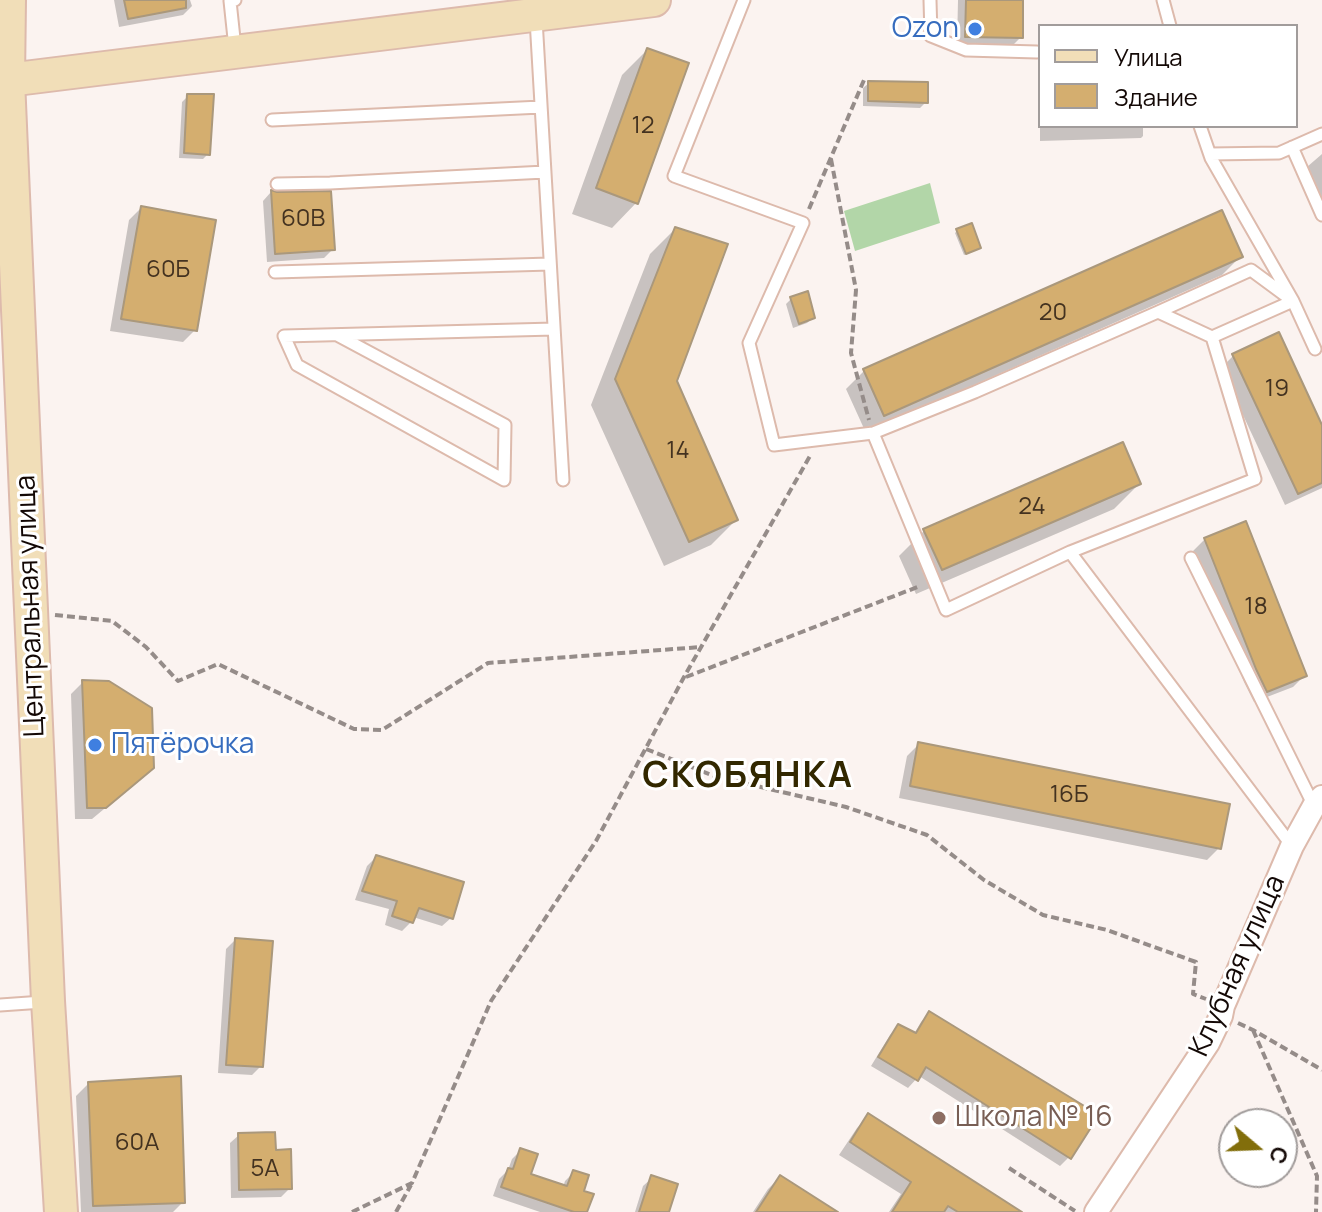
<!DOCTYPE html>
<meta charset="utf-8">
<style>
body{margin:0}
#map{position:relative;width:1322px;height:1212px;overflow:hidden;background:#fbf3f0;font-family:Manrope,sans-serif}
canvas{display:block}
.legend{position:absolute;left:1038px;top:24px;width:260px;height:104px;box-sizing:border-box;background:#fff;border:2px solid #a19c9b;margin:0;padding:10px 14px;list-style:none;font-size:24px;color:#130805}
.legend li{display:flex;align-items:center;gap:16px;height:40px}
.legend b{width:40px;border:2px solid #a19c9b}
.north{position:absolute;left:1218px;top:1108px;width:80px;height:80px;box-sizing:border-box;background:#fff;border:2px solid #a19c9b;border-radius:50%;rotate:109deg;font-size:22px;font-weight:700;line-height:32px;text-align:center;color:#130805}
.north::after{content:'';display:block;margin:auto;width:28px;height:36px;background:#826e0b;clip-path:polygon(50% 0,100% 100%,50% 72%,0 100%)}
</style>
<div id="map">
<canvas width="1322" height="1212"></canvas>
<ul class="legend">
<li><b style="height:10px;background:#f1deb8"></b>Улица</li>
<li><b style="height:22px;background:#d4ae6f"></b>Здание</li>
</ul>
<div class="north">С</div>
</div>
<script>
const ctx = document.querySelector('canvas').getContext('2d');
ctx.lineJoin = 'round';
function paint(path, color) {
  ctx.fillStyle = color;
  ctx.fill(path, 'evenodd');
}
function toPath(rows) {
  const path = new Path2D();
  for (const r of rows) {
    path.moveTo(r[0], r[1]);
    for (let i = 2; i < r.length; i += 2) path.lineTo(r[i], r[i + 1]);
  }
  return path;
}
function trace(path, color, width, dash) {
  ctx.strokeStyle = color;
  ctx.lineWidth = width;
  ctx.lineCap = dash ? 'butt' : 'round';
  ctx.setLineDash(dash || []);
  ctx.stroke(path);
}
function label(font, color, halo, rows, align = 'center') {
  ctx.font = font + ' Manrope,sans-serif';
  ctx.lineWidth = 6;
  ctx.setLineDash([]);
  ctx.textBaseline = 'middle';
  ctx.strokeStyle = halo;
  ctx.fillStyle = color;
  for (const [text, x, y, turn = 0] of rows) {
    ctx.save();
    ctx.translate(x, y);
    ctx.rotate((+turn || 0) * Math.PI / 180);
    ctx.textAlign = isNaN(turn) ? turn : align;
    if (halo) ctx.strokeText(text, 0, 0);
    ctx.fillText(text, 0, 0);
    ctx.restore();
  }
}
paint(toPath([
 [930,183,940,223,855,251,844,211]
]), '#b2d6a8');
paint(toPath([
 [114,0,190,0,192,6,183,15,119,27],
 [958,0,1021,0,1021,37,1012,46,957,45],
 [647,50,637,202,612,228,572,214,622,75],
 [869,83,926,102,920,108,863,106,863,88],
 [1040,89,1040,126,1143,126,1143,136,1141,138,1040,141],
 [188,96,208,154,203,159,179,158,182,102],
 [1322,154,1322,200,1307,167],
 [271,192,333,249,324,258,267,262,263,201],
 [141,208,195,330,183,342,110,331,129,220],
 [675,229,674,381,736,520,711,545,664,566,591,405,650,254],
 [957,231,977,249,964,255,955,233],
 [1240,257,1222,275,866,433,846,389,864,371],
 [791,299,813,318,807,323,793,328,786,304],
 [1233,356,1322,429,1322,488,1285,505,1221,368],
 [1139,484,1114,509,916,594,899,556,924,531],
 [1205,539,1305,675,1293,687,1254,702,1244,682,1193,551],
 [83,682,139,780,92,819,75,819,71,694],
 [919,744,1219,848,1207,860,899,798,907,756],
 [376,857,451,918,442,926,413,917,411,922,402,931,385,925,389,909,355,900,367,866],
 [235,940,261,1066,252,1075,218,1073,226,949],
 [929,1013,1069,1157,1060,1166,919,1076,908,1088,871,1066,890,1035,899,1026,914,1034,921,1022],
 [88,1084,183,1202,173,1212,81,1212,76,1096],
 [869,1116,1018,1212,889,1212,901,1194,839,1155,857,1128],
 [239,1135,274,1152,290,1188,281,1197,231,1198,230,1143],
 [521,1150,529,1176,563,1187,565,1181,574,1172,582,1192,585,1212,540,1212,493,1196,499,1179,508,1170,512,1159],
 [780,1177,834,1212,753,1212,768,1189],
 [652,1178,667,1212,635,1212,643,1186]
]), '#0003');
const building = toPath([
 [124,0,186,0,186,8,128,19,124,0],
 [966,0,1023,0,1023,38,965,37,966,0],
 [647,48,689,63,638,204,596,188,647,48],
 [868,81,928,82,928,103,868,101,868,81],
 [187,94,214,94,210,155,184,153,187,94],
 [271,190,277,192,331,191,335,250,275,254,271,190],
 [141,206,216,220,197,331,121,319,141,206],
 [1222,210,1243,257,884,416,863,369,1222,210],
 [972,223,981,248,966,254,956,229,972,223],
 [675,227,728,244,677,381,738,520,689,542,615,379,675,227],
 [808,291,815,318,799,324,790,297,808,291],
 [1279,332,1322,425,1322,483,1298,494,1232,354,1279,332],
 [1123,442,1141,484,942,570,923,529,1123,442],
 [1246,521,1307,676,1267,692,1256,669,1204,538,1246,521],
 [82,680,109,681,152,708,154,768,106,808,87,808,82,680],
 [918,742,1230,804,1221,849,910,786,918,742],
 [376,855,464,882,453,919,419,908,413,923,392,916,397,901,362,891,376,855],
 [235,938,273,941,263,1067,226,1065,235,938],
 [929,1011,1099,1115,1071,1159,926,1067,918,1081,878,1057,898,1024,916,1033,929,1011],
 [181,1076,185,1203,93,1206,88,1082,181,1076],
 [868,1113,1022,1212,958,1212,948,1206,944,1212,892,1212,911,1182,850,1142,868,1113],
 [275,1132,276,1150,291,1149,292,1189,239,1190,238,1133,275,1132],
 [520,1148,538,1154,531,1174,567,1186,573,1170,589,1175,584,1191,594,1194,587,1212,574,1212,501,1187,508,1168,513,1169,520,1148],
 [651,1175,678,1184,669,1212,639,1212,651,1175],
 [780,1175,838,1212,756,1212,780,1175]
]);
paint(building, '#d4ae6f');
trace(building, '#aa987c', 2);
const lane = toPath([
 [235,0,230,1,235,48],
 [744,0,674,176,803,223,749,343,774,445,873,433,975,392,1158,312],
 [930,0,931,36,966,50,1037,52],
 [1163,0,1170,26],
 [536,19,563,480],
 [272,120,541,107],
 [1200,126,1211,158,1293,301,1315,349],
 [1292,147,1322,215],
 [1210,154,1279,153,1322,134],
 [277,184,330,183,545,172],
 [275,272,550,264],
 [337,335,505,425,504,480,297,365,284,336,554,329],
 [1212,337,1293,301],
 [873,433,946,610,1070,552,1255,479,1212,337,1158,312,1251,270,1293,301],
 [1070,552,1292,846],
 [1191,558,1314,806],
 [0,1005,43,1002]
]);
const street = toPath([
 [1096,1212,1208,1043,1221,1016,1223,1006,1292,846,1314,806,1322,797]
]);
const secondary = toPath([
 [9,0,8,80,48,1001,61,1212],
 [8,80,654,0]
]);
trace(lane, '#ddbaac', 15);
trace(street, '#ddbaac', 26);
trace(secondary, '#ddbaac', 36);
trace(toPath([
 [831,159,856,290,851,353,869,420],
 [809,209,864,80],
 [55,615,112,621,146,647,178,681,218,664,354,729,382,730,488,663,701,647],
 [686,677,920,586],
 [646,749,714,776,846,807,927,835,984,880,1043,915,1107,930,1196,962,1193,994,1206,999],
 [1238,1023,1253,1030,1322,1070],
 [1253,1030,1317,1176,1316,1212],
 [1009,1168,1075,1211],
 [352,1212,412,1183,491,1001,596,841,684,677,810,456],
 [396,1212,411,1185]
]), '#958c89', 4, [8, 4]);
trace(lane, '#fff', 11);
trace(street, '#fff', 22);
trace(secondary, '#f1deb8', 32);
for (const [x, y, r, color] of [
 [975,29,8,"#3f7fe0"],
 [95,745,8,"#3f7fe0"],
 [939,1118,8,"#8d6e63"]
]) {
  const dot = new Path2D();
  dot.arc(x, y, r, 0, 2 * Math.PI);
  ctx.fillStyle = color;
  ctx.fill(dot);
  trace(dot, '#fff', 3);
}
label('24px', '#433220', null, [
 ["12",643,126],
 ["60В",303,219],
 ["60Б",168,270],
 ["20",1053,313],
 ["19",1277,389],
 ["14",678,451],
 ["24",1032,507],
 ["18",1256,607],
 ["16Б",1069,795],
 ["60А",137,1143],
 ["5А",265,1169]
]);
label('28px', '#366cbe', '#fff', [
 ["Ozon",959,29],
 ["Пятёрочка",111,745,"left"]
], 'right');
label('28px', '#130805', '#fff', [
 ["Центральная улица",31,606,-92],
 ["Клубная улица",1238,966,-66]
]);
label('28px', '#785e54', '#fff', [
 ["Школа № 16",955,1118]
], 'left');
ctx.letterSpacing = '2px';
label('bold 36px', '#322800', '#fff', [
 ["СКОБЯНКА",748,777]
]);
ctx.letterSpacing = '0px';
</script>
